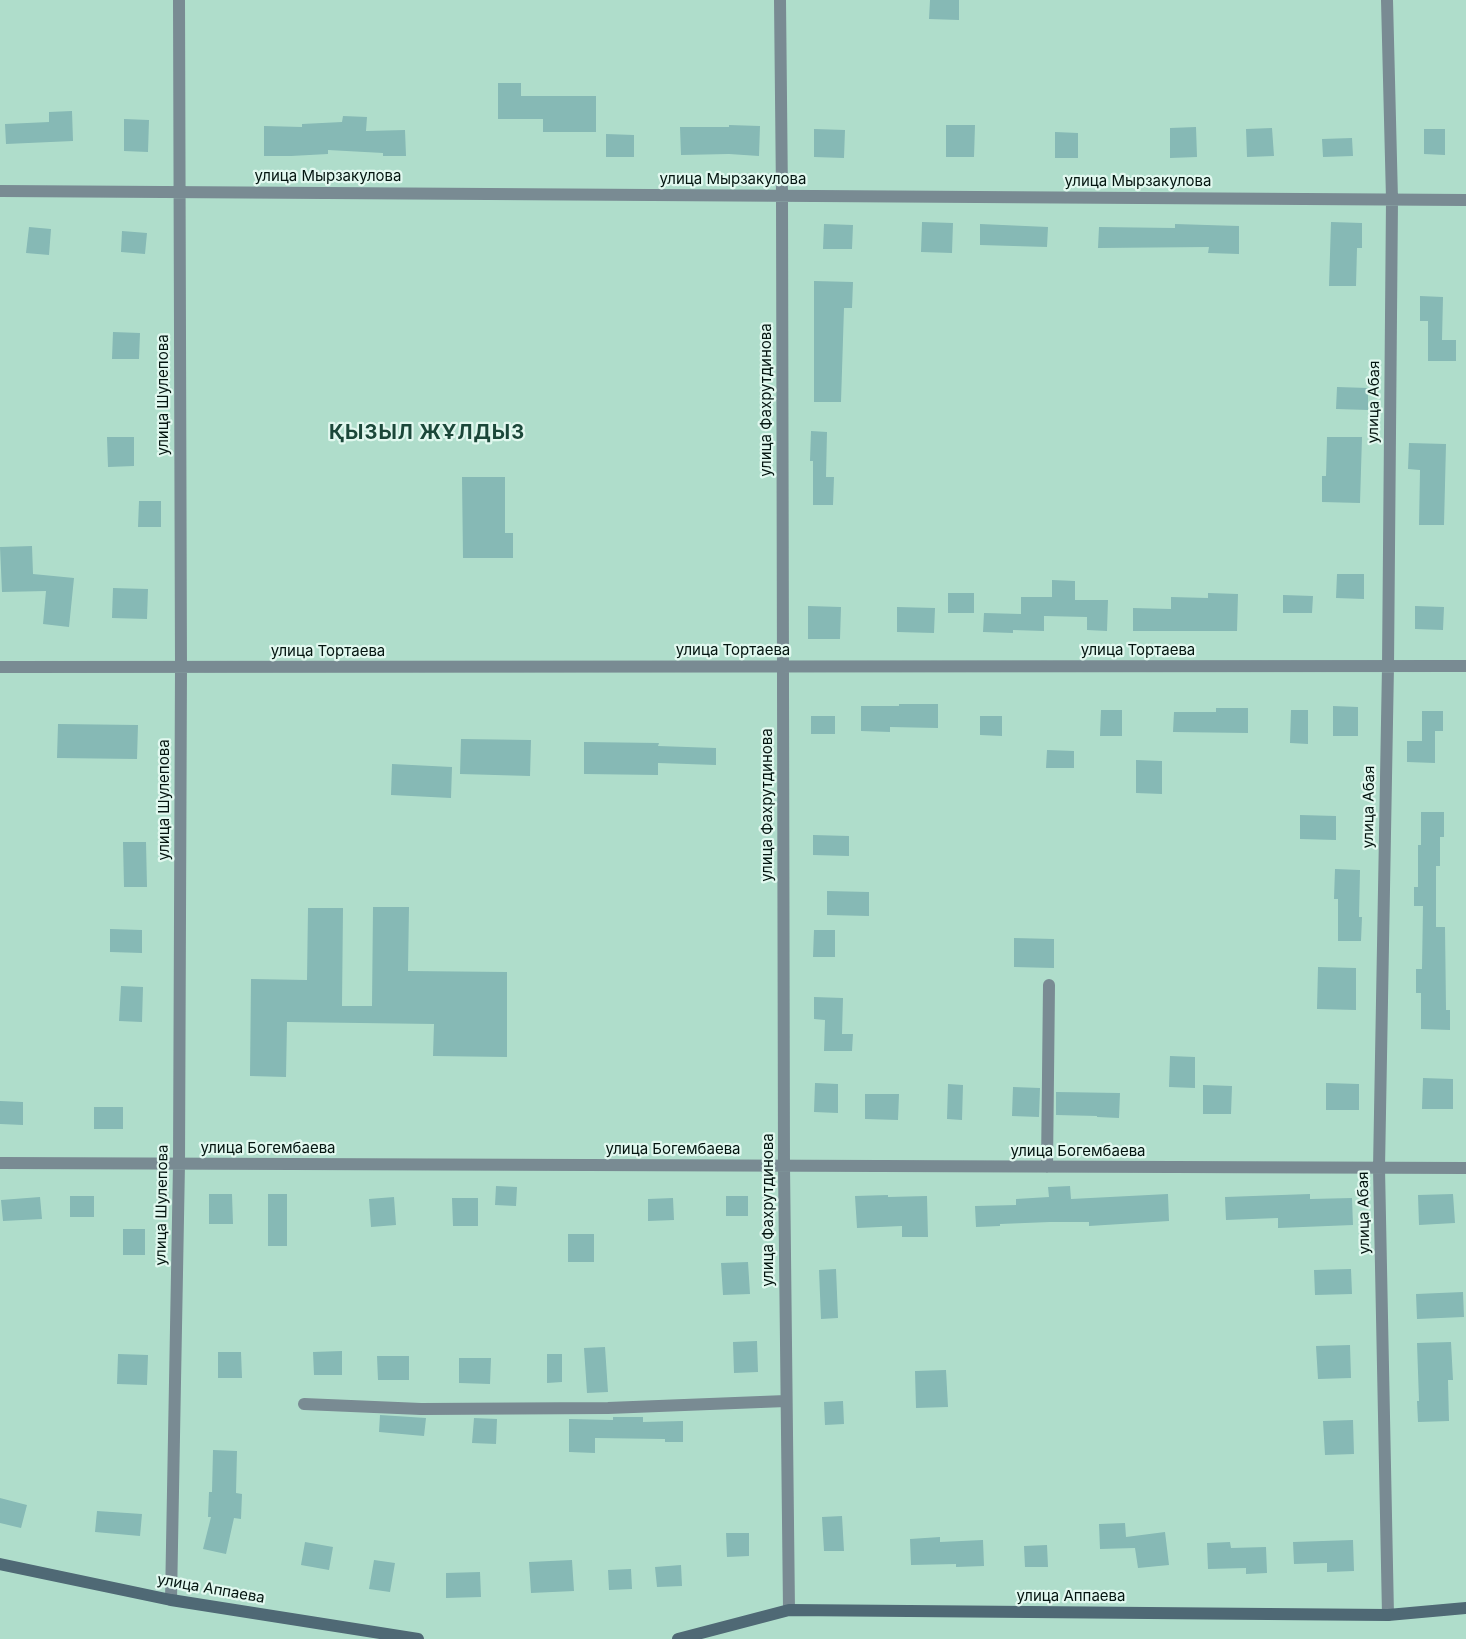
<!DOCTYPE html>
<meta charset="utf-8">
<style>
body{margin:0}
canvas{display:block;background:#afddcb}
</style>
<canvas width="1466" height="1639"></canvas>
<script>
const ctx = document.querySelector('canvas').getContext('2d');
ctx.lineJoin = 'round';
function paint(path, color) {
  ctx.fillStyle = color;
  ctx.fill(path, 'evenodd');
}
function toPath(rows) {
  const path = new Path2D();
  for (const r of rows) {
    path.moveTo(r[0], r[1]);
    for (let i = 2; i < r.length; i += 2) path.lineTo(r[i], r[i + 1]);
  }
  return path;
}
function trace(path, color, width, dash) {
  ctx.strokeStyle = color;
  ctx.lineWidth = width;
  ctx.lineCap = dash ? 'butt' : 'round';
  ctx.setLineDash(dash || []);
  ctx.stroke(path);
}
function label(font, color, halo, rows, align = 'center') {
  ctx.font = font + ' Inter,sans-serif';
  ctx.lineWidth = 4.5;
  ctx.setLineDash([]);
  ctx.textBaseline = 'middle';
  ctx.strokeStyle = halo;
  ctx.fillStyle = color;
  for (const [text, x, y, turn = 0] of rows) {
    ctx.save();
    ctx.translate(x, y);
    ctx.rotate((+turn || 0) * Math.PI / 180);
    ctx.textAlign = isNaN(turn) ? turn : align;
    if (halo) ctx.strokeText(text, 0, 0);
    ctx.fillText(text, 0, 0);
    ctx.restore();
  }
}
paint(toPath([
 [930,0,959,0,959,20,929,19],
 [498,83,521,83,521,96,596,96,596,132,543,132,543,119,498,119],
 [72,111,73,141,6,144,5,124,49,122,49,112],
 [343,116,367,117,366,131,405,130,406,156,383,156,383,153,328,150,328,154,291,156,264,156,264,126,302,127,302,124,342,122],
 [124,119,149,120,148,152,124,151],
 [729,125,760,126,759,156,729,154,681,155,680,127,729,127],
 [946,125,975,125,974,157,946,157],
 [1196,127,1197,157,1170,158,1170,128],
 [1272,128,1274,156,1247,157,1246,129],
 [814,129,845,130,844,158,814,157],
 [1424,129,1445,129,1445,155,1424,154],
 [1055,132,1078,133,1078,158,1055,158],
 [606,134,634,135,634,157,606,157],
 [1352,138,1353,156,1323,157,1322,139],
 [922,222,953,223,952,253,921,252],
 [1331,222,1362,223,1362,248,1357,248,1356,286,1329,286],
 [824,224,853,225,852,249,823,249],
 [980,224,1048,227,1047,247,980,245],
 [1175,224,1239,226,1239,254,1208,253,1209,247,1098,248,1099,227,1175,228],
 [29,227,51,229,49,255,26,253],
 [122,231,147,233,145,254,121,252],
 [814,281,853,282,852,308,844,308,841,402,814,402],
 [1420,296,1443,297,1442,340,1456,340,1456,361,1428,361,1428,321,1420,321],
 [113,332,140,333,139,359,112,359],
 [1337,387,1368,388,1368,410,1336,409],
 [811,431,827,432,826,477,834,477,833,505,813,505,813,461,810,461],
 [107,437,134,437,134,466,108,467],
 [1327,437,1362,437,1360,503,1322,502,1322,476,1326,476],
 [1409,443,1446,444,1444,525,1419,525,1420,470,1408,469],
 [462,477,505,477,505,533,513,533,513,558,463,558],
 [139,501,161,501,161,527,138,527],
 [32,546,33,574,74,578,69,627,43,624,46,591,2,592,0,547],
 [1337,574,1364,574,1364,599,1336,598],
 [1052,580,1075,581,1075,600,1108,600,1107,631,1087,630,1087,617,1044,616,1044,631,1013,630,1013,633,983,632,984,613,1021,614,1021,597,1052,597],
 [113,588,148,589,147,619,112,618],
 [948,593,974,593,974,613,948,613],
 [1208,593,1238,594,1237,631,1133,631,1133,608,1171,609,1171,597,1208,598],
 [1283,595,1313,596,1312,613,1283,613],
 [808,606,841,607,840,639,808,639],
 [1415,606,1444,607,1443,630,1415,629],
 [897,607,935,608,934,633,897,632],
 [899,704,938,704,938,728,890,727,890,732,861,731,861,706,899,706],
 [1333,706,1358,707,1358,736,1333,736],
 [1216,708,1248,708,1248,733,1173,732,1174,712,1216,712],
 [1101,710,1122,710,1122,736,1100,736],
 [1291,710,1308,710,1308,744,1290,743],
 [1422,711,1443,711,1443,731,1435,731,1435,763,1407,762,1407,741,1422,741],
 [811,716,835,716,835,734,811,734],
 [980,716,1002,716,1002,736,980,735],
 [58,724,138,725,137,759,57,758],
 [461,739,531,740,530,776,460,774],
 [584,742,659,743,658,746,716,748,716,765,658,763,658,775,584,774],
 [1047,750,1074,751,1074,768,1046,768],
 [1136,760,1162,761,1162,794,1136,793],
 [392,764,452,767,451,798,391,795],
 [1421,812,1444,812,1444,837,1440,837,1440,866,1436,866,1436,927,1445,927,1446,1010,1450,1010,1450,1030,1421,1029,1421,993,1416,993,1416,969,1422,969,1423,906,1414,906,1414,887,1418,887,1418,845,1421,845],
 [1300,815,1336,816,1336,840,1300,839],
 [813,835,849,836,849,856,813,855],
 [123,842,146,842,147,887,124,887],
 [1335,869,1360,870,1359,917,1362,917,1361,941,1338,941,1338,899,1334,899],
 [827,891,869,892,869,916,827,915],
 [373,907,409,907,408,971,507,972,507,1057,433,1056,434,1024,287,1022,286,1077,250,1076,251,979,307,980,308,908,343,908,342,1006,372,1006],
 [110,929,142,930,142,953,110,952],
 [814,930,835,930,835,957,813,957],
 [1014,938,1054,939,1054,968,1014,967],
 [1318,967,1356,968,1356,1010,1317,1009],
 [121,986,143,987,142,1022,119,1021],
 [814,997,843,998,842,1034,853,1034,852,1051,824,1051,825,1020,814,1019],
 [1170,1056,1195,1057,1195,1088,1169,1087],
 [1423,1078,1453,1079,1453,1109,1422,1109],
 [815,1083,838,1084,838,1113,814,1112],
 [1326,1083,1359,1084,1359,1110,1326,1110],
 [948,1084,963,1085,962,1120,947,1119],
 [1203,1085,1232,1086,1231,1114,1203,1114],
 [1013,1087,1040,1088,1039,1117,1012,1116],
 [1056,1092,1120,1093,1119,1118,1097,1117,1097,1116,1056,1115],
 [865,1094,899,1094,898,1120,865,1119],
 [0,1101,23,1102,23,1125,0,1124],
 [94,1107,123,1107,123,1129,94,1129],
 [496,1186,517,1187,516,1206,495,1205],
 [1070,1186,1071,1199,1168,1194,1169,1221,1089,1226,1089,1222,1050,1222,1000,1224,1000,1226,976,1227,975,1206,1016,1205,1016,1199,1049,1197,1048,1187],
 [209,1194,232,1194,233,1224,209,1224],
 [268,1194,287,1194,287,1246,268,1246],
 [1310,1194,1310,1199,1352,1198,1353,1225,1278,1228,1278,1218,1226,1220,1225,1197],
 [1453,1194,1455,1223,1419,1225,1418,1195],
 [888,1195,888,1197,927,1196,928,1237,902,1237,902,1226,857,1228,855,1196],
 [70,1196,94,1196,94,1217,70,1217],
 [726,1196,748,1196,748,1216,726,1216],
 [40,1197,42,1219,3,1221,1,1200],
 [394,1197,396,1225,371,1227,369,1199],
 [452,1198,478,1198,478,1226,453,1226],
 [673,1198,674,1220,648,1221,648,1199],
 [123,1229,145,1229,145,1255,123,1255],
 [568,1234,594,1234,594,1262,568,1262],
 [748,1262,750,1294,723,1295,721,1263],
 [836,1269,838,1318,821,1319,819,1270],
 [1351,1269,1352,1294,1315,1295,1314,1270],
 [1463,1292,1464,1317,1417,1319,1416,1294],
 [757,1341,758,1372,734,1373,733,1342],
 [1451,1342,1453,1380,1448,1380,1449,1421,1418,1422,1417,1401,1419,1401,1417,1343],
 [1350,1345,1351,1378,1318,1379,1316,1346],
 [605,1347,608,1392,587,1393,584,1348],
 [342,1351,342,1375,314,1375,313,1352],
 [218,1352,241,1352,242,1378,218,1378],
 [118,1354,148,1355,147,1385,117,1384],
 [547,1354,562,1354,562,1382,547,1383],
 [377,1356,409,1356,409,1380,378,1380],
 [459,1358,491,1358,490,1384,459,1383],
 [946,1370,948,1407,916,1408,915,1371],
 [843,1401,844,1424,825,1425,824,1402],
 [380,1415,426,1418,424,1436,379,1432],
 [613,1417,643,1417,643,1422,683,1421,683,1442,665,1442,665,1439,595,1438,595,1453,569,1452,569,1419,613,1420],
 [474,1418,497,1419,496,1444,472,1443],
 [1353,1420,1354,1454,1325,1455,1323,1421],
 [213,1450,237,1451,236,1493,242,1494,241,1519,234,1518,226,1554,203,1549,211,1517,208,1517,209,1492,212,1492],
 [0,1498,27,1505,21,1528,0,1523],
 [97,1511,142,1514,140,1536,95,1532],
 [842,1516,844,1551,824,1551,822,1517],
 [1125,1523,1126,1537,1165,1532,1169,1565,1138,1568,1135,1548,1100,1549,1099,1524],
 [726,1533,749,1533,749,1556,727,1557],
 [940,1537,940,1542,983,1540,984,1566,956,1567,956,1564,911,1565,910,1539],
 [1353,1540,1354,1571,1327,1572,1327,1563,1294,1564,1293,1542],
 [305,1542,333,1547,329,1570,301,1565],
 [1230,1542,1231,1548,1266,1547,1267,1573,1246,1574,1246,1568,1208,1569,1207,1543],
 [1047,1545,1048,1567,1025,1567,1024,1546],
 [374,1560,395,1563,390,1592,369,1589],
 [572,1560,574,1591,531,1593,529,1562],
 [681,1565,682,1586,657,1587,655,1567],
 [631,1569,632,1589,609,1590,608,1570],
 [480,1572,481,1597,446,1598,446,1573]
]), '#86b9b5');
trace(toPath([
 [780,0,782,195,784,1166,789,1610],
 [1387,0,1392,199,1388,666,1379,1168,1388,1615],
 [0,191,1466,200],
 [0,667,1466,666],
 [0,1163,1466,1168],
 [1047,1167,1049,985],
 [304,1404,421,1409,608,1408,786,1401],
 [171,1600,179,1164,181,667,179,0]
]), '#798b93', 12);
trace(toPath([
 [0,1564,171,1600,418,1639],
 [678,1639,789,1610,1388,1615,1466,1608]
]), '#4f6975', 12);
label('15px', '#041510', '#e1f8ef', [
 ["улица Мырзакулова",328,176],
 ["улица Мырзакулова",733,179],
 ["улица Мырзакулова",1138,181],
 ["улица Шулепова",163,395,-90],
 ["улица Фахрутдинова",766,400,-90],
 ["улица Абая",1374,402,-89],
 ["улица Тортаева",733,650],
 ["улица Тортаева",1138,650],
 ["улица Тортаева",328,651],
 ["улица Шулепова",164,800,-90],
 ["улица Фахрутдинова",767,805,-90],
 ["улица Абая",1369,807,-89],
 ["улица Богембаева",268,1148],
 ["улица Богембаева",673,1149],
 ["улица Богембаева",1078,1151],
 ["улица Шулепова",162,1205,-89],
 ["улица Фахрутдинова",768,1210,-90],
 ["улица Абая",1364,1213,-91],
 ["улица Аппаева",211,1589,10],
 ["улица Аппаева",1071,1596]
]);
ctx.letterSpacing = '1px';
label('bold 20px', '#1b4739', '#e1f8ef', [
 ["ҚЫЗЫЛ ЖҰЛДЫЗ",427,433]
]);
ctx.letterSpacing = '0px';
</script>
